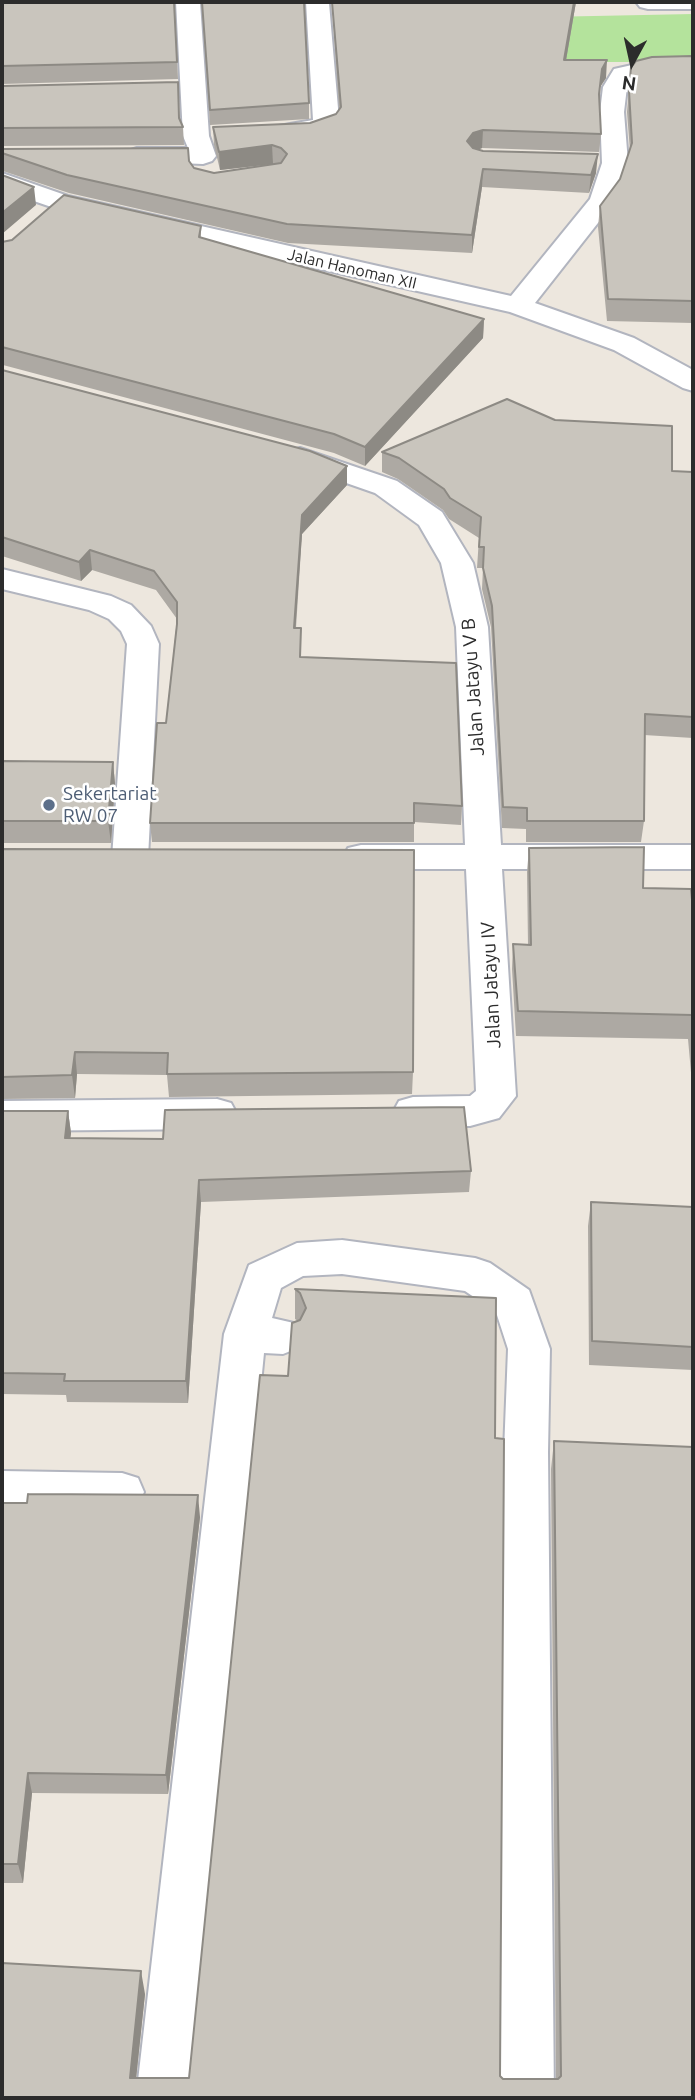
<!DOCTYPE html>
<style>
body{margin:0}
#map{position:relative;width:695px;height:2100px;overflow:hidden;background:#ede7de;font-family:Ubuntu,sans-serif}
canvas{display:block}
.frame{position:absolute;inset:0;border:4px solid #2c2c2c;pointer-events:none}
.north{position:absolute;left:597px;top:28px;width:70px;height:70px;-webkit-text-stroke:5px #fff;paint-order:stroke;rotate:188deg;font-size:19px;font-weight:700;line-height:28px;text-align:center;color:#2c2c2c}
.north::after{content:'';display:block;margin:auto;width:24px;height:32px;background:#2c2c2c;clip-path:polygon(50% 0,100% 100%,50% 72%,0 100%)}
</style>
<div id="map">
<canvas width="695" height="2100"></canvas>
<div class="frame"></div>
<div class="north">N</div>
</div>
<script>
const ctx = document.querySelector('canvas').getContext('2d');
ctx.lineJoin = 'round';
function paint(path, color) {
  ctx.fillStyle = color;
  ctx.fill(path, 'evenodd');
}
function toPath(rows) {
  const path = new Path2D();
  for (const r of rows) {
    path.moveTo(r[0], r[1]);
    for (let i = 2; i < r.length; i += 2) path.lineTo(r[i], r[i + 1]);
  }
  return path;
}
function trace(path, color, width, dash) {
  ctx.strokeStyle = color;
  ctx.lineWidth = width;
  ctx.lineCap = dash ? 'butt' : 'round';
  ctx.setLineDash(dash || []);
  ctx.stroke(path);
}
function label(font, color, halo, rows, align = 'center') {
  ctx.font = font + ' Ubuntu,sans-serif';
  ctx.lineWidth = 5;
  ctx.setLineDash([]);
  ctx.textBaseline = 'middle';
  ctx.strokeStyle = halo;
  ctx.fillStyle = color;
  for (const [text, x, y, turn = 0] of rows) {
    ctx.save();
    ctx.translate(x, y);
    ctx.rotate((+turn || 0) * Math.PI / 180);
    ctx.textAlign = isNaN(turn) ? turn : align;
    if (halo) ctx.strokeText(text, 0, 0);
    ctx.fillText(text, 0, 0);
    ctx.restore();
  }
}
paint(toPath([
 [693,14,693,62,452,62,445,19]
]), '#b4e39c');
const minor = toPath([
 [176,2,200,2,209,136,216,156,212,161,203,164,128,161,124,156,128,151,137,148,188,148,183,136,176,2],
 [306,2,329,3,339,120,329,133,282,140,273,137,269,132,273,127,313,120,306,2],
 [636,2,693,2,693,9,648,9,640,7,636,2],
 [693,60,693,74,650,75,632,79,627,87,624,112,628,163,616,200,535,303,634,338,693,370,693,391,683,388,614,350,510,312,60,210,2,190,2,173,68,196,511,296,590,199,602,163,600,112,603,87,614,69,650,61,693,60],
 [300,448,397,481,442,512,473,563,488,627,501,845,693,845,693,869,502,869,516,1096,499,1118,470,1126,413,1127,399,1123,393,1112,399,1101,413,1097,470,1096,476,1091,466,869,361,869,348,866,343,857,348,848,361,845,465,845,456,627,441,563,419,525,375,493,289,463,285,457,289,451,300,448],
 [2,569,111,596,131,605,151,626,159,644,148,858,143,867,130,870,117,867,112,858,127,644,121,631,109,619,89,610,2,589,2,569],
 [217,1099,231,1103,237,1114,231,1125,217,1129,2,1131,2,1101,217,1099],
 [342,1240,475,1258,490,1263,529,1290,550,1349,548,1452,554,2098,500,2098,504,1452,508,1349,496,1312,465,1291,342,1274,303,1276,281,1288,272,1318,298,1324,304,1336,298,1348,283,1354,264,1353,190,2098,136,2098,224,1334,249,1265,297,1243,342,1240],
 [2,1471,122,1473,138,1478,144,1492,138,1506,122,1511,2,1509,2,1471]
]);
trace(minor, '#b2b5bf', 4);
paint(minor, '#fff');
paint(toPath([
 [2,2,174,2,178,79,2,84],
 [202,2,309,103,309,119,210,125],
 [332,2,576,2,566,60,606,78,600,87,599,98,601,134,599,152,482,148,478,150,596,173,589,193,482,187,472,253,288,243,69,193,3,171,2,171,2,149,189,161,194,168,214,173,275,164,273,164,220,170,214,145,213,127,310,123,336,114,339,109],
 [693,56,693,323,607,321,598,227,600,206,620,179,630,151,627,112,631,67],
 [2,86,179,118,183,127,184,145,2,146],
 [201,226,201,238,484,319,483,338,365,466,334,453,3,365,2,366,2,242],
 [2,370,347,485,302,534,296,628,301,657,462,806,461,825,414,822,414,842,152,842,150,823,166,723,177,619,156,590,92,570,81,581,2,556],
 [382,452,693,472,693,738,644,735,644,821,641,842,526,842,526,829,502,828,491,627,482,589,483,568,477,568,479,538,449,519,443,510,398,479,382,472],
 [2,761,113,762,115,784,111,843,2,843],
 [529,848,643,888,693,911,693,1095,688,1039,516,1036,512,969,513,944,528,945,527,872],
 [2,849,413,1072,412,1094,169,1097,167,1075,77,1074,75,1098,2,1099],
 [2,1111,68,1111,71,1133,70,1138,471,1171,469,1192,201,1202,188,1403,67,1402,66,1395,2,1394],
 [591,1202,693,1207,693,1370,589,1365,588,1226],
 [295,1289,495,1438,500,2076,503,2079,556,2079,551,1469,554,1441,693,2098,2,2098,145,1994,136,2078,189,2078,288,1376,298,1321,295,1319],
 [2,1503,200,1517,168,1794,32,1793,23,1883,2,1883]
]), '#ada9a3');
paint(toPath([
 [574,2,576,2,563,78,564,60],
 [607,60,606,78,600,87,597,112,602,69],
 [483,130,482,148,472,152,467,141,473,133],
 [272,145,273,164,220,170,219,152],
 [598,154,596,173,589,193,591,175],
 [483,169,482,187,472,253,472,235],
 [34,187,36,205,2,234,2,213],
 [484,319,483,338,365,466,365,447],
 [347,466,347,485,302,534,294,648,294,628,302,515],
 [90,550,92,570,81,581,79,562],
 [113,762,115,784,111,843,108,821],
 [75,1052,77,1074,75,1098,72,1075],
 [68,1111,71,1133,68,1160,65,1138],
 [199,1180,201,1202,188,1403,186,1381],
 [198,1495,200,1517,168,1794,166,1775],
 [28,1773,32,1793,23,1883,18,1864],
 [141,1971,145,1994,134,2098,130,2078]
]), '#8d8a84');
const building = toPath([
 [2,2,174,2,177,62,2,66,2,2],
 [202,2,304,2,309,103,210,110,202,2],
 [332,2,574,2,564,60,607,60,602,69,599,94,601,134,483,130,473,133,467,141,473,148,483,151,598,154,591,175,483,169,472,235,287,224,67,175,2,153,2,149,188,148,189,161,194,168,214,173,281,163,287,154,281,148,272,145,219,152,213,127,310,123,336,114,341,107,332,2],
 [693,56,693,301,608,299,600,206,620,179,632,143,629,91,631,67,636,61,652,57,693,56],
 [178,82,179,118,183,127,2,128,2,86,178,82],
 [2,175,34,187,2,213,2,175],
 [64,195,201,226,199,237,484,319,365,447,334,434,2,347,2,242,12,240,64,195],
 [2,370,310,451,347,466,302,515,294,628,301,628,300,657,456,663,462,806,414,803,414,823,150,823,157,723,166,723,177,624,177,602,154,571,90,550,79,562,2,537,2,370],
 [507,399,555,420,672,426,672,471,693,472,693,717,645,714,644,821,527,821,527,808,503,807,492,606,483,568,484,547,479,547,481,517,450,498,444,489,399,458,382,452,507,399],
 [2,761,113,762,108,821,2,821,2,761],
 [644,847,643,888,691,889,693,911,693,1026,692,1015,518,1011,513,944,531,945,529,848,644,847],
 [2,849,414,850,413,1072,167,1074,168,1053,75,1052,72,1075,2,1077,2,849],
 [464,1107,471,1171,199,1180,186,1381,64,1381,65,1374,2,1373,2,1111,68,1111,65,1138,163,1139,165,1110,464,1107],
 [591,1202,693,1207,693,1347,592,1341,591,1202],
 [295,1289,496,1298,495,1438,504,1439,500,2076,503,2079,558,2079,561,2076,554,1441,693,1447,693,2098,2,2098,2,1963,141,1971,130,2078,189,2078,260,1375,288,1376,292,1323,300,1320,306,1308,300,1293,295,1289],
 [28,1494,198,1495,166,1775,28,1773,18,1864,2,1864,2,1503,27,1503,28,1494]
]);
paint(building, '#c9c5bd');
trace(building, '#8d8a84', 2);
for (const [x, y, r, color] of [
 [49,805,7,"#5c6f8a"]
]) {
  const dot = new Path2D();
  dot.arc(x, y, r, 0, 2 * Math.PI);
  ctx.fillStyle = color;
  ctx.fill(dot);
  trace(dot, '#fff', 2.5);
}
label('16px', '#2c2c2c', '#fff', [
 ["Jalan Hanoman XII",352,269,13]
]);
label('19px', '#2c2c2c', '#fff', [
 ["Jalan Jatayu V B",473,687,-94],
 ["Jalan Jatayu IV",491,985,-93]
]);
label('19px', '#4e5e75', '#fff', [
 ["Sekertariat",63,794],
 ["RW 07",63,816]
], 'left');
</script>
